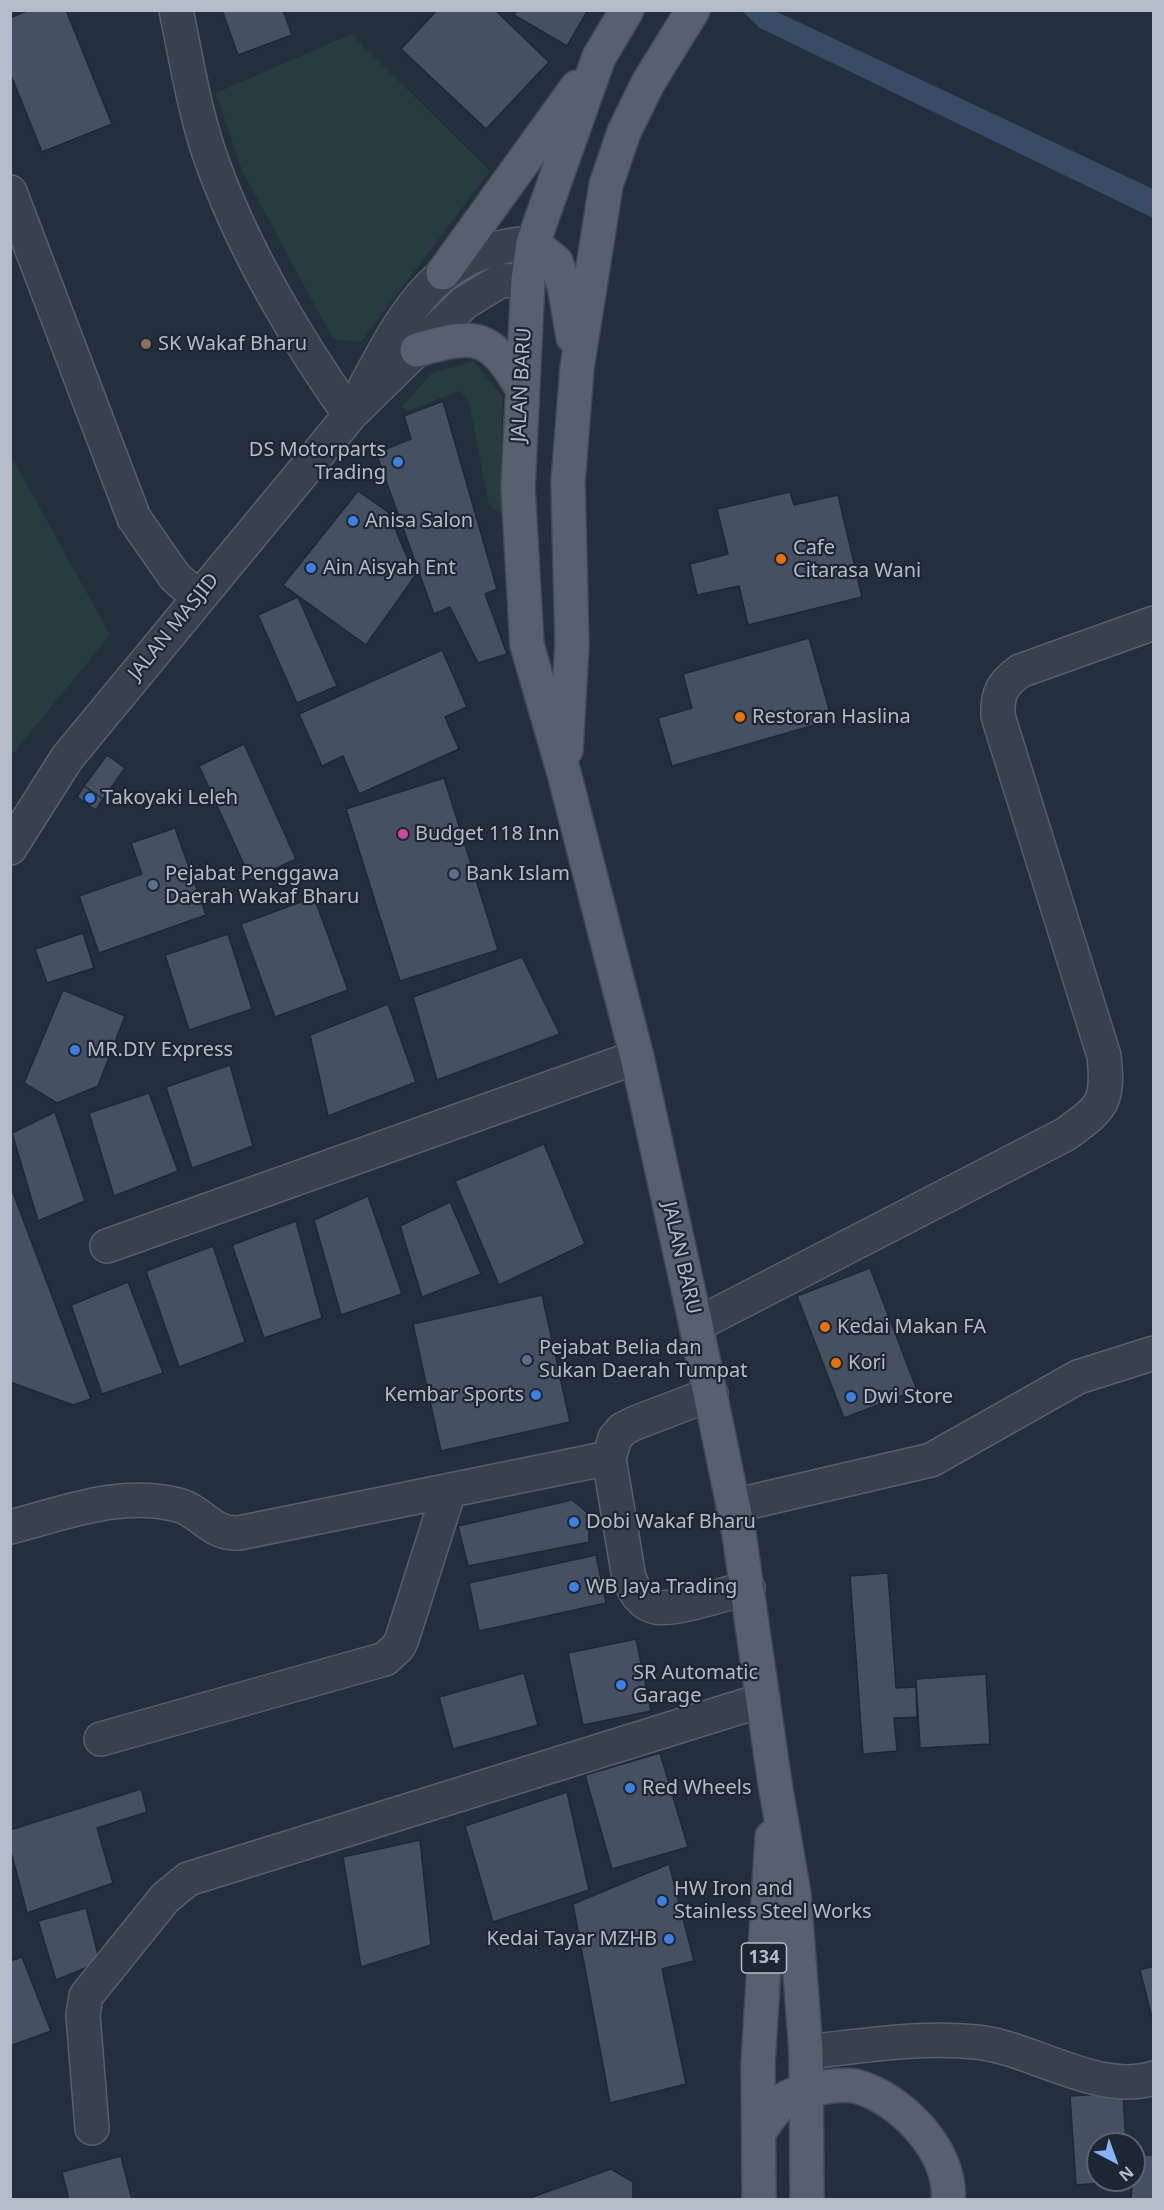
<!DOCTYPE html>
<html>
<head>
<meta charset="utf-8">
<style>
  body { margin:0 }
  #map { position:relative; width:1164px; height:2210px; overflow:hidden; background:#242f3e; font-family:"Noto Sans",sans-serif }
  canvas { display:block }
  .frame { position:absolute; inset:0; border:12px solid #b4bcc9; pointer-events:none }
  .north { position:absolute; left:1086px; top:2132px; width:60px; height:60px; box-sizing:border-box; background:#1d2633; border:2px solid #59626f; border-radius:50%; rotate:139deg; font-size:16px; font-weight:700; line-height:24px; text-align:center; color:#b4bcc9 }
  .north::after { content:''; display:block; margin:auto; width:21px; height:27px; background:#8ab4f8; clip-path:polygon(50% 0,100% 100%,50% 72%,0 100%) }
</style>
</head>
<body>
<div id="map">
<canvas width="1164" height="2210"></canvas>
<div class="frame"></div>
<div class="north">N</div>
</div>
<script>
const context = document.querySelector('canvas').getContext('2d');
context.lineJoin = 'round';
function fillPath(path, color) {
  context.fillStyle = color;
  context.fill(path, 'evenodd');
}
function trace(path, color, width, dash) {
  context.strokeStyle = color;
  context.lineWidth = width;
  context.lineCap = dash ? 'butt' : 'round';
  context.setLineDash(dash || []);
  context.stroke(path);
}
function label(font, color, halo, rows, align = 'center') {
  context.font = font + ' "Noto Sans",sans-serif';
  context.lineWidth = 4.5;
  context.setLineDash([]);
  context.textBaseline = 'middle';
  context.strokeStyle = halo;
  context.fillStyle = color;
  for (const [text, x, y, turn = 0] of rows) {
    context.save();
    context.translate(x, y);
    context.rotate((+turn || 0) * Math.PI / 180);
    context.textAlign = isNaN(turn) ? turn : align;
    if (halo) context.strokeText(text, 0, 0);
    context.fillText(text, 0, 0);
    context.restore();
  }
}
fillPath(new Path2D(`
  M351 34 490 171 361 342 333 339 242 170 216 93Z
  M473 361 502 396 503 515 489 505 469 402 459 391 407 411 402 407 431 374Z
  M14 461 110 635 11 756 10 463Z`), '#263c3f');
fillPath(new Path2D(`
  M742 11H775L1153 189V218L760 28Z`), '#394c67');
const building = new Path2D(`
  M29 10H66L112 124 42 152 10 73V18Z
  M222 10H283L292 35 238 55Z
  M437 10H495L549 62 486 129 401 49Z
  M517 10H588L567 46 514 15Z
  M443 401 497 589 485 594 507 654 478 663 450 607 434 614 376 453 411 439 404 416Z
  M358 491 388 512 415 576 366 645 283 585Z
  M790 492 794 505 838 495 862 597 748 625 739 586 697 595 690 564 728 554 717 509Z
  M298 597 337 686 297 703 258 615Z
  M809 638 832 720 672 766 658 718 692 708 683 674Z
  M442 650 467 707 445 717 459 749 359 794 343 756 322 766 299 714Z
  M244 744 296 859 251 880 199 766Z
  M107 755 125 768 103 799 84 786Z
  M444 778 498 950 400 981 346 809Z
  M84 786 103 799 96 810 77 797Z
  M175 828 206 915 99 953 79 896 142 874 131 843Z
  M314 897 348 990 275 1017 241 924Z
  M83 933 94 968 47 983 35 949Z
  M228 934 252 1009 189 1030 165 955Z
  M522 957 560 1034 437 1080 413 997Z
  M63 990 125 1016 98 1086 57 1103 24 1083Z
  M388 1004 416 1082 328 1116 310 1035Z
  M230 1065 253 1146 192 1168 166 1087Z
  M149 1093 178 1171 114 1196 89 1113Z
  M55 1112 85 1201 38 1221 12 1133Z
  M544 1144 585 1244 499 1285 455 1181Z
  M10 1185 91 1399 73 1405 10 1382Z
  M368 1196 402 1294 341 1315 314 1220Z
  M450 1202 481 1274 422 1297 400 1226Z
  M296 1221 322 1318 264 1338 232 1245Z
  M213 1246 245 1342 179 1367 146 1271Z
  M870 1268 917 1390 844 1418 797 1296Z
  M128 1282 163 1373 102 1394 71 1305Z
  M542 1295 570 1422 441 1451 413 1324Z
  M572 1500 589 1514V1542L468 1566 458 1526Z
  M596 1555 606 1603 479 1631 469 1583Z
  M888 1573 896 1688 916 1687 917 1717 894 1718 897 1751 863 1754 850 1576Z
  M636 1639 651 1711 583 1725 568 1653Z
  M524 1673 538 1725 453 1749 439 1697Z
  M986 1674 990 1744 920 1748 916 1679Z
  M660 1753 688 1847 612 1869 585 1775Z
  M141 1789 147 1812 97 1828 113 1883 27 1913 10 1848V1830Z
  M567 1792 589 1890 493 1922 465 1826Z
  M420 1840 431 1945 361 1967 343 1857Z
  M669 1864 694 1961 662 1969 686 2084 610 2103 573 1904Z
  M86 1908 100 1962 56 1980 38 1921Z
  M22 1957 51 2031 10 2046V1961Z
  M1154 1966V2026L1140 1970Z
  M1123 2093 1126 2144H1098V2180L1129 2181 1076 2185 1070 2096Z
  M1134 2155H1154V2200H1131Z
  M121 2156 132 2200H69L62 2172Z
  M611 2169 633 2182V2200H524Z`);
fillPath(building, '#455162');
trace(building, '#1f2835', 1.5);
const minor = new Path2D(`
  M176 10C187 62 195 117 214 167 245 252 298 342 350 415
  M10 192 134 518 175 577 198 597
  M365 387C406 310 438 248 533 243
  M10 848 67 758 350 415 464 303 500 281 528 280
  M107 1246 637 1057
  M696 1325 1066 1134C1103 1107 1109 1102 1104 1056L998 716C997 694 1002 684 1020 671L1154 623
  M711 1394 635 1423 623 1429 615 1438 609 1458 629 1578C634 1591 641 1604 656 1607 675 1611 727 1593 748 1588
  M733 1506 931 1460 1078 1377 1154 1353
  M10 1527C65 1513 121 1490 178 1505 202 1511 211 1535 239 1533L609 1458
  M101 1739 385 1659 398 1647 402 1639 449 1491
  M806 2052C863 2046 919 2036 976 2042 1031 2047 1098 2096 1154 2078
  M92 2128 83 2015 86 1996 165 1898 188 1879 763 1700`);
const major = new Path2D(`
  M627 10 599 57 533 243 528 280 518 488 527 645 564 773 637 1057 696 1325 739 1534 775 1784 794 1894 806 2052 807 2200
  M533 243 556 262 564 285 573 337
  M443 273 577 87
  M417 350C476 333 490 334 522 388
  M566 750 572 644 568 482 577 368 606 185 624 132 648 83 693 10
  M759 2132C767 2122 777 2104 788 2097 803 2090 839 2083 855 2086 900 2097 953 2152 948 2200
  M759 2200 758 2063 772 1837`);
trace(minor, '#565f6c', 36);
trace(major, '#414a57', 36);
trace(minor, '#38414e', 33);
trace(major, '#56606e', 33);
for (const [x, y, r, color] of [
  [146,344,6,"#8d6e63"],
  [398,462,6,"#3f7fe0"],
  [353,521,6,"#3f7fe0"],
  [781,559,6,"#e8710a"],
  [311,568,6,"#3f7fe0"],
  [740,717,6,"#e8710a"],
  [90,798,6,"#3f7fe0"],
  [403,834,6,"#d1479c"],
  [454,874,6,"#5c6f8a"],
  [153,885,6,"#5c6f8a"],
  [75,1050,6,"#3f7fe0"],
  [825,1327,6,"#e8710a"],
  [527,1360,6,"#5c6f8a"],
  [836,1363,6,"#e8710a"],
  [536,1395,6,"#3f7fe0"],
  [851,1397,6,"#3f7fe0"],
  [574,1522,6,"#3f7fe0"],
  [574,1587,6,"#3f7fe0"],
  [621,1685,6,"#3f7fe0"],
  [630,1788,6,"#3f7fe0"],
  [662,1901,6,"#3f7fe0"],
  [669,1939,6,"#3f7fe0"]
]) {
  const dot = new Path2D();
  dot.arc(x, y, r, 0, 2 * Math.PI);
  context.fillStyle = color;
  context.fill(dot);
  trace(dot, '#1d2633', 2);
}
for (const [x, y, w] of [
  [764,1958,45]
]) {
  const box = new Path2D();
  box.roundRect(x - w / 2, y - 15, w, 30, 4.5);
  context.fillStyle = '#1d2633';
  context.fill(box);
  trace(box, '#b4bcc9', 1.5);
}
label('bold 18px', '#b4bcc9', null, [
  ["134",764,1958]
]);
label('20px', '#b4bcc9', '#1d2633', [
  ["SK Wakaf Bharu",158,344],
  ["DS Motorparts",386,450,"right"],
  ["Trading",386,473,"right"],
  ["Anisa Salon",365,521],
  ["Cafe",793,548],
  ["Citarasa Wani",793,571],
  ["Ain Aisyah Ent",323,568],
  ["Restoran Haslina",752,717],
  ["Takoyaki Leleh",102,798],
  ["Budget 118 Inn",415,834],
  ["Pejabat Penggawa",165,874],
  ["Daerah Wakaf Bharu",165,897],
  ["Bank Islam",466,874],
  ["MR.DIY Express",87,1050],
  ["Kedai Makan FA",837,1327],
  ["Pejabat Belia dan",539,1348],
  ["Sukan Daerah Tumpat",539,1371],
  ["Kori",848,1363],
  ["Kembar Sports",524,1395,"right"],
  ["Dwi Store",863,1397],
  ["Dobi Wakaf Bharu",586,1522],
  ["WB Jaya Trading",586,1587],
  ["SR Automatic",633,1673],
  ["Garage",633,1696],
  ["Red Wheels",642,1788],
  ["HW Iron and",674,1889],
  ["Stainless Steel Works",674,1912],
  ["Kedai Tayar MZHB",657,1939,"right"]
], 'left');
label('20px', '#b4bcc9', '#1d2633', [
  ["JALAN BARU",522,385,-87],
  ["JALAN MASJID",174,627,-51],
  ["JALAN BARU",681,1258,77]
]);
</script>
</body>
</html>
